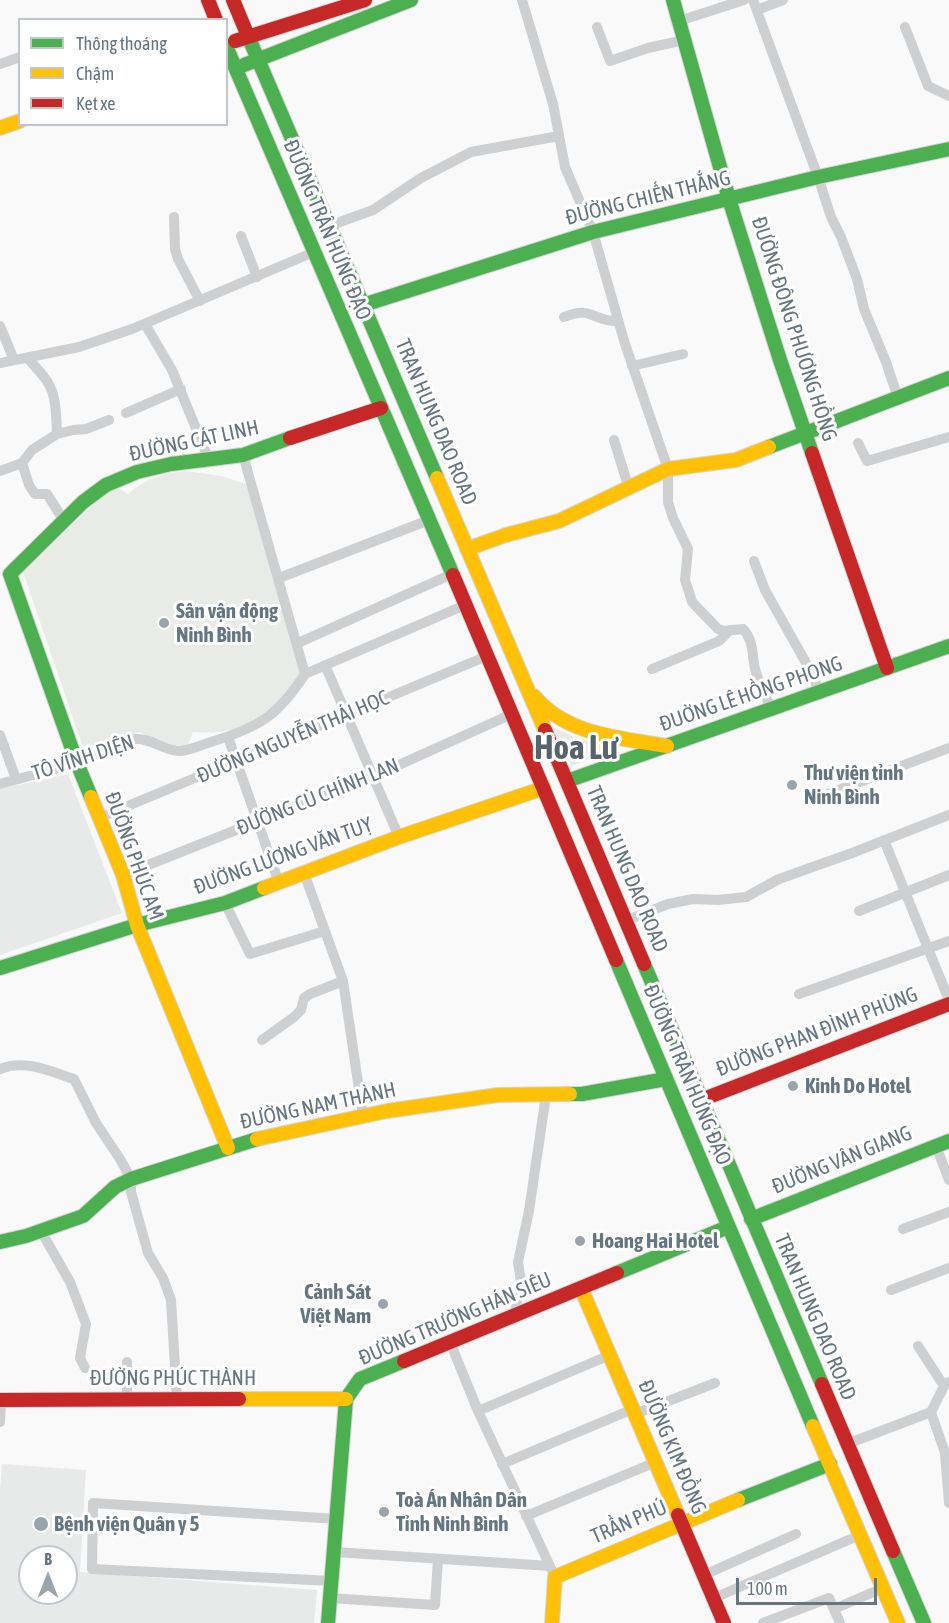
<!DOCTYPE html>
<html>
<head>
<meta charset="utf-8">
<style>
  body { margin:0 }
  #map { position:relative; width:949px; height:1623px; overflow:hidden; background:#f9f9f9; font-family:"Asap Condensed",sans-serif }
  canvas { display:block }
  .legend { position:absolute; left:18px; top:18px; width:210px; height:108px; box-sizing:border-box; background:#fff; border:2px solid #c1c8cd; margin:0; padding:8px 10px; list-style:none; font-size:18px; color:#657683 }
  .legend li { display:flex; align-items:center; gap:12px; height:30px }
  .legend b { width:30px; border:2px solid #c1c8cd }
  .north { position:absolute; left:18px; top:1545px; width:60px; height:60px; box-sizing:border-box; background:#fff; border:2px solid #c1c8cd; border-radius:50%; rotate:0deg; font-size:16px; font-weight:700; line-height:24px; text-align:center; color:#657683 }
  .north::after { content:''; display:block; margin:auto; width:21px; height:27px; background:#99a4ac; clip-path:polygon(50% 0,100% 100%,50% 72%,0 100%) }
  .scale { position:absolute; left:736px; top:1578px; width:141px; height:27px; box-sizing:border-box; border:3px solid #657683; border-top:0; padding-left:8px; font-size:18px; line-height:21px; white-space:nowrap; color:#657683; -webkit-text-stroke:4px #fff; paint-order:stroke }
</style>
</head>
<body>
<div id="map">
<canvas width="949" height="1623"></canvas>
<ul class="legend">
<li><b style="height:8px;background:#4caf50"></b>Thông thoáng</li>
<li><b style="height:8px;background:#ffc107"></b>Chậm</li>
<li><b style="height:8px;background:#c62828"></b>Kẹt xe</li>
</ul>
<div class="north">B</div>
<div class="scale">100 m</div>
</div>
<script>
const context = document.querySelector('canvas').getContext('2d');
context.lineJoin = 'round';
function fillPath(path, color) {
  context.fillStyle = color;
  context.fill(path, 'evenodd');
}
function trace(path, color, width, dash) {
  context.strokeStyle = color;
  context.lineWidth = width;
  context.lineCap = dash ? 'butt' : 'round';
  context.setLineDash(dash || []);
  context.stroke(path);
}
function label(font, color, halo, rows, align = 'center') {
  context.font = font + ' "Asap Condensed",sans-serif';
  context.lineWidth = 6;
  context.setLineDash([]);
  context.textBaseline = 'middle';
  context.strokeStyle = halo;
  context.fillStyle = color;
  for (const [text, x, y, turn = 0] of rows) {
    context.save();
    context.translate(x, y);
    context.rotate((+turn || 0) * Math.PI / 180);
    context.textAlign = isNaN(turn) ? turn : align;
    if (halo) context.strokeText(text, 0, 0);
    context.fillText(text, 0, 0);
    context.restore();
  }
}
fillPath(new Path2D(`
  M68 774 122 913 0 955V789Z
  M2 1464 86 1470 80 1572 317 1590 314 1623H0V1491ZM30 1557H66V1593H30Z`), '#e8e9e9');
fillPath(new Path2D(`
  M186 471 221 476 246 484 302 674C271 715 247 736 193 732L187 746 176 748 139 732 85 753 23 572 114 485 128 494C145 479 163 473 186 471Z
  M552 727 574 737 610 747 612 751 571 766Z`), '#e8ebe6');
const fast = new Path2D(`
  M673 0 729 199 780 360 812 453
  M248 36 437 478
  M226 46 453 575
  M244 65 411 0
  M363 305 593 232 818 177 949 149
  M769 447 949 378
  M567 781 949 646
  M91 797 77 763 10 574 83 502 106 485 137 472 171 464 243 455 290 438
  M616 960 813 1426
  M644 964 822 1384
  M0 968 137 925 225 903 264 888
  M570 1094H582L666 1079
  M751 1219 949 1141
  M0 1242 26 1236 83 1216 115 1187 131 1179 257 1139
  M617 1273 728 1227
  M738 1500 830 1464
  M893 1551 924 1623
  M328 1623 346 1399 360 1379 404 1361`);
const slow = new Path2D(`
  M0 128 20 121
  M437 478 545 730
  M467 549 506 535 559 521 668 469 736 460 769 447
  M534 696C566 735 620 738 667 746
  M91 797 123 875 137 925 228 1148
  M264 888 399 837 544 788
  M257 1139 387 1111 498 1095 570 1094
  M581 1288 678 1515
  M239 1399H346
  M813 1426 898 1623
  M552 1623 555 1577 738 1500`);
const jam = new Path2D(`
  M208 0 216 20
  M233 0 248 36
  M235 41 365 0
  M290 438 381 408
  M812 453 887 668
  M453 575 616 960
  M545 730 644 964
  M701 1100 949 1004
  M404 1361 617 1273
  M822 1384 893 1551
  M0 1400 239 1399
  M678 1515 724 1623`);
trace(fast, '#d5d6d7', 16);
trace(slow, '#d5d6d7', 16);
trace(jam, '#d5d6d7', 16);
trace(new Path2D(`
  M522 0 553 104 565 167 593 232 625 344 668 469V502L673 518 688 549 685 580 689 592 692 602 718 629 724 631 743 629C754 640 752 656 755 669 759 683 765 696 772 709
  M753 0 818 177 831 217 841 237 857 279 864 309 886 362 898 398
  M757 10 783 0
  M679 21 744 0
  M597 27 610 61 648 48 684 40
  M905 27 928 86 949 96
  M0 64 20 57
  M174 217 175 249 178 259 200 301
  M329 226 373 210 421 178 471 152 559 136
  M241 236 257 277
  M564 317C592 305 593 322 618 321
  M145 324 172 370 209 460
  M0 326 14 360
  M28 358C33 365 39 370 44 377 57 392 56 415 57 434
  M0 363 79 347 132 329 314 252
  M632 366 683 354
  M126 413 181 389
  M614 440 629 489
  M858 443 867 461 949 437
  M22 463 29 485 35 494H47L64 521
  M0 471 22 463 32 450 57 434 73 430 86 429 109 420
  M754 561 765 590 805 661 820 692
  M279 578 429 520
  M298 643 452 574
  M325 665 399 837
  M652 669 719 641 730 630
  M305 674 465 605
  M0 735 16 779
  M228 737 279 883
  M0 784 77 763 135 739C152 738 164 751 179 751 189 751 201 745 211 742 259 727 277 717 305 674L243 455
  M807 802 949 748
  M99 818 487 656
  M884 840 949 1000
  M304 873 343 981 363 1116
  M123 875 392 768 512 714
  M225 903 250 954 325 931
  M859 911 949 875
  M625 921 668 904 693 899 718 900 746 897 779 879 852 853 949 815
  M799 994 949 941
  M262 1040 294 1017 301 1010 304 998 310 994 343 981
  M0 1069C25 1059 50 1071 74 1079L96 1123 120 1159 131 1179V1192L148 1253 163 1278 171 1300 177 1399
  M936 1146 949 1180
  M903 1229 949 1212
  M41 1231 70 1282 86 1324 80 1358 85 1368
  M891 1290 949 1268
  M514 1316 521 1282 518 1262 529 1211 546 1095
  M450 1342 478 1411 555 1577
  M918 1346 944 1386
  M127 1362V1399
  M478 1411 610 1355
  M931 1412 945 1453 949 1503
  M635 1414 715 1383
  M0 1422 1 1400
  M847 1444 931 1412 944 1386 949 1382
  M502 1464 633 1409
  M526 1516 656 1462
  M335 1552 550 1566
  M704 1575 796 1534
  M332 1581 92 1569 93 1503 337 1519
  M330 1598 435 1605 438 1559
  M714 1598 860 1535
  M834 1609 883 1588
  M763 1623 829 1598 840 1623`), '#cecfd0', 10);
trace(fast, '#4caf50', 14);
trace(slow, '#ffc107', 14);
trace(jam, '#c62828', 14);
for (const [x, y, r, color] of [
  [164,623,6,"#99a4ac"],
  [792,785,6,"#99a4ac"],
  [793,1086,6,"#99a4ac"],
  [580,1241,6,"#99a4ac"],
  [383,1304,6,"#99a4ac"],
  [384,1512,6,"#99a4ac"],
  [41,1524,8,"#99a4ac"]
]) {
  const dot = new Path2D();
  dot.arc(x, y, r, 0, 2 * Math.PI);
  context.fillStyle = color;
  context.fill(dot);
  trace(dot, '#fff', 2);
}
label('21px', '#657683', '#fff', [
  ["ĐƯỜNG CHIẾN THẮNG",648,198,-14],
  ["ĐƯỜNG TRÂN HƯNG ĐẠO",327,230,67],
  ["ĐƯỜNG ĐÔNG PHƯƠNG HỒNG",794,329,72],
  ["TRAN HUNG DAO ROAD",436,422,67],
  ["ĐƯỜNG CÁT LINH",194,441,-12],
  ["ĐUỜNG LÊ HỒNG PHONG",751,694,-19],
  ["ĐƯỜNG NGUYỄN THÁI HỌC",293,737,-23],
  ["TÔ VĨNH DIỆN",83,758,-18],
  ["ĐƯỜNG CÙ CHÍNH LAN",318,797,-22],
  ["ĐƯỜNG PHÚC AM",134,856,70],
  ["ĐƯỜNG LƯƠNG VĂN TUỴ",283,856,-20],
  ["TRAN HUNG DAO ROAD",627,869,67],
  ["ĐƯỜNG PHAN ĐÌNH PHÙNG",817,1032,-21],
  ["ĐƯỜNG TRÂN HƯNG ĐẠO",687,1075,67],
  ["ĐƯỜNG NAM THÀNH",318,1106,-12],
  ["ĐƯỜNG VÂN GIANG",842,1160,-22],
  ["TRAN HUNG DAO ROAD",815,1317,67],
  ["ĐƯỜNG TRƯỜNG HÁN SIÊU",455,1319,-23],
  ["ĐƯỜNG PHÚC THÀNH",173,1378],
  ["ĐƯỜNG KIM ĐỒNG",672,1447,67],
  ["TRẦN PHÚ",629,1522,-23]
]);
label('bold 21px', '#657683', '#fff', [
  ["Sân vận động",176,611],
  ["Ninh Bình",176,635],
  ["Thư viện tỉnh",804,773],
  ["Ninh Bình",804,797],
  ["Kinh Do Hotel",805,1086],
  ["Hoang Hai Hotel",592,1241],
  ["Cảnh Sát",371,1292,"right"],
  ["Việt Nam",371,1316,"right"],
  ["Toà Án Nhân Dân",396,1500],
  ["Tỉnh Ninh Bình",396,1524],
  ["Bệnh viện Quân y 5",54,1524]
], 'left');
label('bold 33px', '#57646e', '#fff', [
  ["Hoa Lư",576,749]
]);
</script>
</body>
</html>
